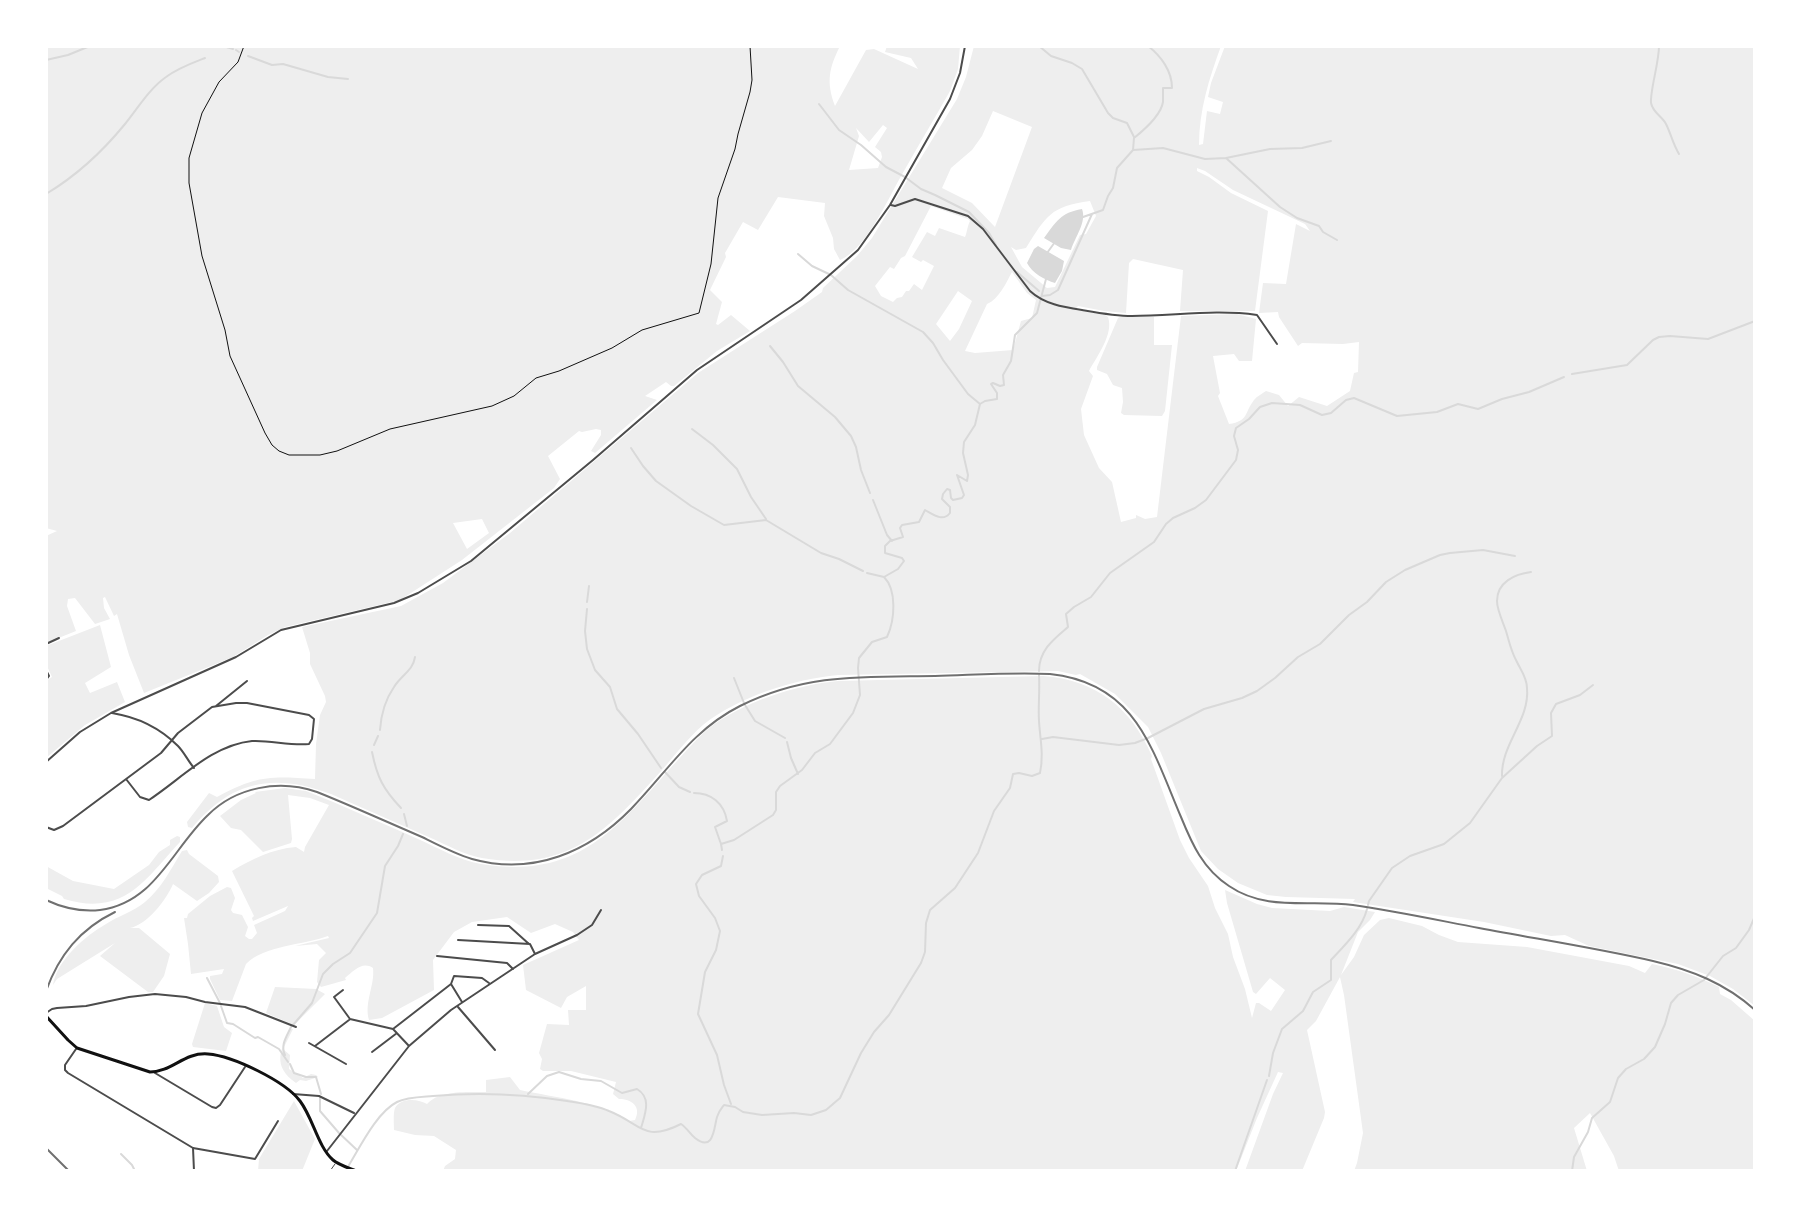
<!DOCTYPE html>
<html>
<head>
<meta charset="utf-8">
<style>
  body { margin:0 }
  #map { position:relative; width:1801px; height:1217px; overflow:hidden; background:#fff; font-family:Merriweather,serif }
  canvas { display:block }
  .frame { position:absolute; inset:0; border:48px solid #fff; pointer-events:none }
</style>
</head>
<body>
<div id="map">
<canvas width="1801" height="1217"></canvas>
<div class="frame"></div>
</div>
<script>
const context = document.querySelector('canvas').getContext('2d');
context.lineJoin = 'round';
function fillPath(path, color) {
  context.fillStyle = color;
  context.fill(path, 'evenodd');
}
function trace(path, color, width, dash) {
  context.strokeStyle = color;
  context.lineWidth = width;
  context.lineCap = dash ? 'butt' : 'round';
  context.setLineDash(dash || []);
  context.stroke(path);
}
fillPath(new Path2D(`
  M46 46H840C829 68 826 82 835 106L866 50 874 49 918 69 911 58 885 52 887 46H960L958 69 950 91C935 118 919 144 904 171 889 196 867 249 840 260L834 249 833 238 824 216 825 203 778 197 758 230 743 222 725 253 726 257 710 290 722 302 716 324 718 325 731 315 750 331 717 351 674 386H671L666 382 645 396 657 400 595 453 591 451 601 435V430L596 429 582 432 579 431 548 456 560 479 554 488 462 560 400 600 285 627 268 635 233 657 144 693 129 655 117 614 114 616 105 597 103 598 104 608 110 619 95 624 75 598 68 599 67 606 76 631 46 643V536L57 531 46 528ZM883 125 887 128 875 147 881 152 882 157 878 168 849 170 859 136 856 128 869 142ZM482 519 489 533 467 549 453 523Z
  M974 46H1221C1209 79 1199 110 1199 145L1203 144 1207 111 1220 114 1223 102 1208 97 1211 83 1225 46H1755V1006L1733 989 1710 976 1678 964 1589 946 1565 935 1551 936 1484 922 1353 902 1355 899 1286 897 1267 895 1238 883 1218 869 1201 851 1161 753 1148 727 1115 694 1080 674 1076 675 1058 671 838 675C794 679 738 697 703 725 688 738 675 755 662 770 609 829 569 873 482 858 464 855 447 845 431 838 398 823 364 809 331 794 274 773 232 780 192 828L188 827 187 822 209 793 217 797C257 775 271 776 315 779L316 744 320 715 326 702 325 696 310 664V653L302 627 401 606 443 583 510 533 698 373 795 311 822 292 823 288 857 256 872 238 957 99 966 77ZM993 111 1032 127 995 227 972 203 942 188 951 168 972 150 982 136ZM1197 168 1205 171 1233 190 1305 224 1310 231 1296 224 1286 284 1263 283 1259 313 1278 312 1279 317 1298 346 1302 343 1343 344 1359 342 1358 372 1354 373 1350 391 1327 406 1299 397 1288 406 1279 395 1266 391C1262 394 1257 396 1254 400 1244 413 1249 421 1229 424L1218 396 1220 393 1213 356 1234 354 1239 361H1252L1256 319 1237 314 1181 316 1157 517 1145 519 1136 515V518L1121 522 1112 482 1099 468 1084 435 1081 409 1093 376 1089 371C1097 356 1114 334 1108 317L1105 315 1075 310 1078 306 1104 311 1126 313 1129 263 1133 259 1183 270 1180 311H1255L1268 211 1231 193 1209 177 1197 171ZM1090 201 1096 216 1086 234 1080 235 1055 287 1047 288 1022 267 1011 247 1016 250 1026 248C1046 216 1051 206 1090 201ZM931 206 968 219 970 221C967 227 967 233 965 237L939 228 935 236 927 232 912 257 921 262 923 260 934 266 922 290 914 284 909 291H906L902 297 897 298 893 302 881 296 875 286 890 267 894 269 901 258 905 256ZM1012 272 1027 293 1036 300 1032 318 1021 321 1013 350 975 353 965 351 987 304C999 299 1006 283 1012 272ZM958 291 972 301 959 329 950 341 936 324Z
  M1120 317H1154V345H1172L1165 411 1162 416 1124 415 1121 413 1123 402 1122 388 1113 385 1107 374 1097 370V367L1118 318Z
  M100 625 111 667 85 683 90 693 117 682 125 702 85 725 46 758V681L52 677 46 664V646Z
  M1043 676C1097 680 1131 708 1152 756L1151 759 1180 840 1189 858 1208 886 1215 908 1228 934 1233 957 1245 989 1252 1018 1256 1003H1259L1271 1011 1285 990 1270 978 1256 994 1253 992 1227 903 1225 890 1257 904 1272 908 1330 911 1344 907 1375 912 1370 920 1358 932 1341 975 1354 957 1364 935 1380 920 1389 918 1422 926 1439 935 1458 942 1527 947 1629 966 1645 973 1652 964C1676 969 1697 976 1719 987L1720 994 1731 1000 1755 1021V1171H1619L1614 1156 1590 1113 1574 1128 1587 1171H1354L1357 1163 1363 1133 1344 995 1340 977 1316 1021 1307 1030 1325 1112 1324 1118 1302 1171H1245L1273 1094 1283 1073 1278 1072 1257 1118 1236 1171H443L445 1166 455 1159 456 1150 434 1136 415 1135 394 1130C394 1124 393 1113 395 1108 401 1097 419 1099 427 1104 439 1090 468 1092 486 1092V1080L510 1077 520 1090C557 1098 597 1101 629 1121L635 1120C642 1106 631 1099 619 1099L613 1094 616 1082 571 1071H543L540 1069 542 1059 539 1053 547 1024 569 1025 568 1010H586V986L567 997 561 1008 526 990 523 965 579 940 573 932 555 924 531 933 507 917 472 922 454 932 433 960 434 990 382 1018 369 1020C364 1002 375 986 373 968 362 961 354 971 345 978L346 980 321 987 317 982 319 960 326 953 317 944 295 946 329 938 328 936C305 945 264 945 246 964L232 1001 220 1000 210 979V976L222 974 224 969 191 974 188 944 184 918H187L188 914 210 896 227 887 231 888 235 898 231 910 233 913 242 915 248 927 245 936 249 939H252L257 933 254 925 285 911 288 906 253 921 252 918 254 916 232 871C252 859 272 849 296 847L304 852 305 847 329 805 310 798 288 795 292 839 291 843 263 852 241 830 231 828 220 816 241 800 256 793 255 792 285 788 306 791C344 806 381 823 418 839 438 848 459 860 481 864 571 879 612 835 666 773 680 758 693 742 708 729 742 702 796 685 838 681Z
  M177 836 180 837V842C145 880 124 917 64 899L62 896 46 888V866L73 881 114 889 149 865 159 852 170 845V840Z
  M187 850 189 854 218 876 219 882 209 893 197 901 173 884C167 899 147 925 130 928H139L170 954 164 976 153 992H148L100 956 115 943 57 979 53 985C57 960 85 936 106 924 118 916 133 912 145 902 161 889 171 869 182 851Z
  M275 987 316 989 325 994 294 1025 266 1013Z
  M205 1003 217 1006 224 1027 232 1033 226 1051 193 1047 192 1044Z
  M291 1029H293L283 1049 290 1055 289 1069 303 1078 311 1074 316 1075 318 1077 306 1081 300 1080 296 1083C272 1066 280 1050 291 1029Z
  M294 1101 315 1139 302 1171H258L259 1159Z`), '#eee');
fillPath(new Path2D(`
  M1082 209C1087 222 1075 237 1071 250L1061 248 1044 238C1057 221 1060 213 1082 209Z
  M1038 246 1064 261 1062 271 1055 283C1045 280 1032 273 1027 263L1034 249Z`), '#d9d9d9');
trace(new Path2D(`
  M223 46 233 49
  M1039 46 1051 56 1072 63 1082 69 1108 113 1113 118 1127 123 1134 137
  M1659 46C1659 63 1650 90 1651 103 1653 113 1662 116 1666 124 1671 134 1673 144 1679 154
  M236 50 239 52
  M248 56 272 65 283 64 328 77 348 79
  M46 60 68 55 90 46
  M819 104 839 130 861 145 886 167 905 177 921 189 935 195 969 212 989 233 996 245
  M1133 150 1163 148 1205 159 1226 158 1280 207 1297 218 1319 226 1323 232 1337 240
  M1226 158 1270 149 1302 148 1331 141
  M46 194C76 176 103 151 125 124 138 108 149 89 166 77 178 68 192 63 205 58
  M1083 217 1103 210 1108 196 1113 188 1117 168 1133 150 1134 138C1144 130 1161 115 1163 102 1163 97 1163 93 1163 88H1172C1172 71 1161 56 1148 46
  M1047 253 1055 242
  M798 254 812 266 831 275 848 290 923 332 933 343 943 360 968 394 980 404
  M1017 272 1039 291
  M1042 296 1050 295 1058 290 1092 214
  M770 346 783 362 798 386 835 417 851 436 856 447 861 470 870 493
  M1572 374 1627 365 1653 340 1659 337 1670 336 1708 339 1755 321
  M692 429 713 445 737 469 751 497 766 519
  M631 448 643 466 656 481 691 506 724 525 766 520 821 553 839 559 863 571
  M873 500 887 535 892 541
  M867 573 884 577
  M587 602 589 586
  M587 609 585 631 587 649 595 670 610 687 617 709 638 734 661 768
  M1039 671C1039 650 1054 639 1068 627L1066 614 1074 607 1091 597 1110 573 1154 542 1166 524 1173 518 1195 508 1206 500 1236 460 1238 450 1234 436 1236 428 1249 419 1260 407 1272 403 1300 405 1322 415 1331 413 1346 400 1354 398 1397 416 1437 412 1458 404 1478 409 1502 399 1529 392 1564 377
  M734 678 744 703
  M745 705 755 721 785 738
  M380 730C381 715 385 700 394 687 401 675 413 671 415 657
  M1042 739 1053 737 1119 745 1135 743 1148 738 1204 709 1242 698 1257 691 1275 678 1298 657 1320 644 1349 615 1367 602 1386 582 1405 570 1440 555 1450 553 1483 550 1515 556
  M787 742 791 758 798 774
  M374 745 378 736
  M372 752C377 777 383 789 401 808
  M665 772 679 787 690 792
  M1502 776C1501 744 1530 720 1527 688 1527 677 1520 669 1516 660 1511 651 1509 641 1506 631 1503 622 1497 610 1497 601 1497 582 1515 574 1531 572
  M694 793C711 793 724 803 727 821L715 827 721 844
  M404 814 407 826
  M722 850 721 844 734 840 773 815 776 810V792L780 786 802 770 815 753 830 744 853 713 860 695 858 668 859 658 872 642 887 637C895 620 897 590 884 577L898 569 904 561 902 558 885 553V546L890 541 903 537 900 528 902 525 919 522 925 510C934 515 943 522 950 513V507L942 499 943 494 947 489 950 490 951 498 953 500 962 498 964 495 957 475 967 481 968 475 963 453 964 442 975 425 980 404 985 401 997 399V393L991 384 993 383 1000 386 1004 385 1003 375 1011 361 1015 335 1037 313 1046 279
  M723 856 721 866 702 875 696 884 699 896 715 918 720 931 716 950 705 972 698 1014 717 1055 724 1085 731 1104
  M1368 905 1369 901 1392 868 1410 856 1444 844 1470 823 1502 778 1537 746 1552 736 1551 713 1556 704 1580 695 1593 685
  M207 978 220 1003
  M221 1006 227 1023 233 1024 255 1038 258 1037 279 1049 288 1062
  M293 1025 312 1003 323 974 333 964 350 953 377 913 385 866 398 846 403 834
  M285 1055C280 1045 287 1036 291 1027
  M290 1064 294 1073 306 1077H316L321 1094
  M1269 1076 1273 1053 1282 1029 1303 1011 1313 992 1331 980V960C1345 945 1362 929 1367 909
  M528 1094 547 1076 559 1072 581 1079 601 1081 622 1093 637 1089C652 1098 645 1114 641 1128
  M320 1098V1111L339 1133 357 1150
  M121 1154 132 1165 135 1171
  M347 1171 349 1165C360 1147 377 1112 397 1102 407 1097 421 1097 433 1096 478 1092 523 1094 567 1101 581 1103 596 1105 609 1111 642 1124 643 1143 681 1124 687 1128 690 1134 695 1138 714 1153 714 1127 717 1117 719 1111 720 1110 724 1105L735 1107 743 1112 762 1115 794 1113 811 1115 826 1110 840 1098 861 1053 874 1032 889 1015 921 963 925 952 926 923 930 910 955 888 978 853 994 811 1010 788 1013 774 1019 773 1032 776 1040 773C1044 754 1040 739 1039 721 1038 706 1040 690 1039 675
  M1235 1171 1267 1080
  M1572 1171 1574 1157 1588 1132 1592 1118 1610 1102 1618 1078 1626 1069 1644 1059 1655 1047 1665 1024 1671 1003 1678 995 1704 980 1723 956 1736 948 1749 930 1755 916`), '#d9d9d9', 2);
trace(new Path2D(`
  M244 46 238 62 219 82 202 113 189 158V183L202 256 225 330 230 356 265 433 272 445 279 451 289 455H320L337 451 390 429 492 406 514 396 536 378 559 371 612 348 642 330 699 313 711 264 718 198 735 149 738 134 750 92 752 80 750 46`), '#111', 1);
trace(new Path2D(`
  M330 1171 335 1164`), '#4c4c4c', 1);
trace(new Path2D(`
  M891 205 895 206 915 199 968 216 983 229 1030 291C1044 304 1063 307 1082 310 1099 313 1115 316 1132 316 1174 316 1215 309 1257 315L1277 344
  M46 644 59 638
  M46 670 49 676 46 680
  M216 706 247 681
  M112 713C137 717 160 728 178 746 184 752 188 761 194 768
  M46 762 80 732 111 713 236 657 281 630 394 603 418 593 471 561 593 460 697 370 801 300 858 250 890 205 950 99 960 73 965 46
  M46 827 54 830 63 826 161 753 178 733 212 707 236 703H247L309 715 314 719 312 739 309 744C290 746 271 740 252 741 212 745 181 779 149 800L140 797 126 779
  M478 925 509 926 529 944
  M458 940 530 944 535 954
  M437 956 507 963 513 969
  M451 984 462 1002
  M343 990 334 997 350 1019 393 1029 409 1046
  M458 1007 495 1050
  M46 1013 52 1009 57 1008 86 1006 129 997 155 994 186 997 205 1002 245 1007 296 1027
  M393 1029 451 984 454 976 482 978 489 983
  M309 1043 346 1064
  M315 1046 349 1020
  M76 1049 65 1065V1070L68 1073 193 1148 255 1159 278 1121
  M372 1052 397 1033
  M155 1073 212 1107 216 1108 220 1105 245 1067
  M293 1094 319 1096 354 1113
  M193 1148 194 1171
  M327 1151 409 1046 451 1010 535 954 577 935 592 925 601 910`), '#4c4c4c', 2);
trace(new Path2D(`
  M46 1016 68 1040 77 1048 150 1072C172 1072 184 1052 208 1054 233 1056 285 1081 300 1101 313 1118 318 1147 333 1160 339 1165 349 1168 356 1171`), '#111', 3);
trace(new Path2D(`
  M46 900C63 908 81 912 100 910 155 903 172 849 208 815 236 787 279 779 317 792 352 806 387 822 422 837 438 845 455 854 472 859 533 876 589 852 631 809 667 772 692 730 740 706 807 673 863 677 935 676 973 675 1012 672 1050 674 1136 683 1152 749 1181 817 1192 844 1203 869 1229 886 1267 912 1310 899 1353 905 1395 911 1437 920 1479 928 1537 939 1596 948 1653 961 1691 970 1725 983 1755 1010
  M46 949 47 981
  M46 991C59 955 80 929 115 912
  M46 1148 69 1171`), '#707070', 2);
</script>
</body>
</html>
